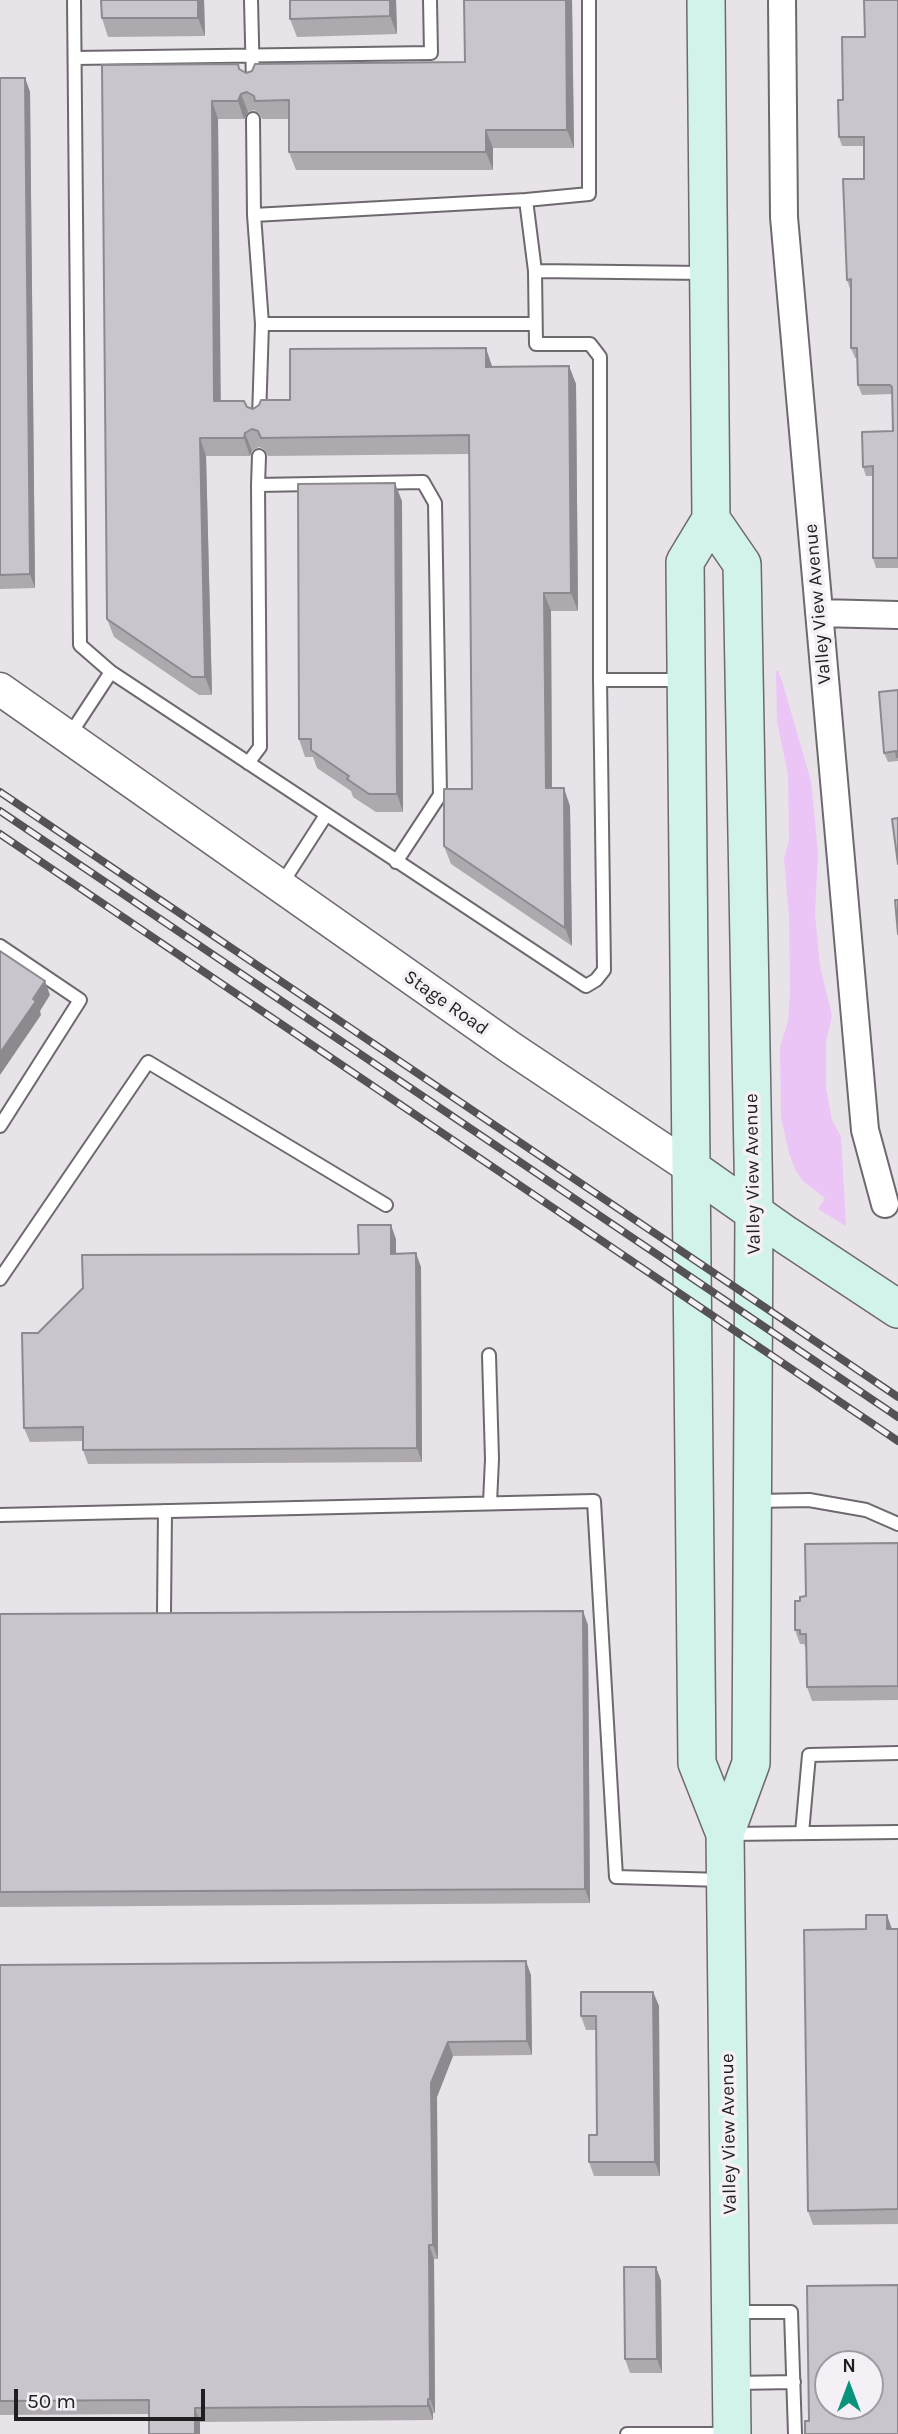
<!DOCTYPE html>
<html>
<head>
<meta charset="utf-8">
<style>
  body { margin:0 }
  #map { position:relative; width:898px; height:2434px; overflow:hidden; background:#e8e2e9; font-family:Karla,sans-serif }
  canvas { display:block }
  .north { position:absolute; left:814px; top:2350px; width:70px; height:70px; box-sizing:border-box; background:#f5eff6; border:2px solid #9f9ba0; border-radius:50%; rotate:0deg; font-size:19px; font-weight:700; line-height:28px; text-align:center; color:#1f1e20 }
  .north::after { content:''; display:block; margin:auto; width:24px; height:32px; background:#09927c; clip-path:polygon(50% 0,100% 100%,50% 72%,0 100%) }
  .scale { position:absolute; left:14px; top:2389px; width:191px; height:32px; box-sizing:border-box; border:4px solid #1f1e20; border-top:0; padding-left:9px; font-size:21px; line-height:24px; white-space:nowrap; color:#1f1e20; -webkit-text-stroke:5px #f5eff6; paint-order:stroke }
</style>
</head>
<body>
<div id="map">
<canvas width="898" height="2434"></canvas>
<div class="north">N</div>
<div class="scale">50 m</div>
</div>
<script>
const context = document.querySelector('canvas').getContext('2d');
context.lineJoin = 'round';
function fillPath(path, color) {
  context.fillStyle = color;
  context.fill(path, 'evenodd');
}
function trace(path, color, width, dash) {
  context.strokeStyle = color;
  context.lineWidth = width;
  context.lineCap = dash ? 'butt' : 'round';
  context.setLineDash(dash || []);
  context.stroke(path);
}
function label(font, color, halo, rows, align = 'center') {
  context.font = font + ' Karla,sans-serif';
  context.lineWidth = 7;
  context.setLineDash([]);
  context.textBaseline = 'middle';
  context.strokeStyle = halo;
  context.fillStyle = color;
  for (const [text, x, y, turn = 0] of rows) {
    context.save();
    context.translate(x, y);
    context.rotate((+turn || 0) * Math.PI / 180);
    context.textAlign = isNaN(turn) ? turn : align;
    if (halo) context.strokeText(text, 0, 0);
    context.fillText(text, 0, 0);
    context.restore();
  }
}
fillPath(new Path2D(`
  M776 671H778L782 681 811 781 818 853 815 914 820 966 832 1016 826 1041V1088L832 1120 841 1137 846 1226 818 1209 825 1198 803 1181 796 1171 789 1153 781 1117 780 1047 788 1021 790 991 789 916 784 858 789 840 788 775 777 721Z`), '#ecc5f7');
const service = new Path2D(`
  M74 0 80 645 111 672 586 986 596 980 604 970 600 680V357L590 344H536L535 271
  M251 0 253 82
  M589 0V194L526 200 535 271 704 273
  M75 58 431 53 430 0
  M253 119 254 215
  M526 200 254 215 262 324H534
  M259 418 262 324
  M258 485 259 456
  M600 680H683
  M69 736 111 672
  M248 763 260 747 258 485 423 482 435 503 440 795 396 862
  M281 885 326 815
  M0 946 80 1000 0 1126
  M0 1279 148 1062 386 1205
  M489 1355 492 1459 490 1503
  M756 1501 809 1500 866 1510 898 1524
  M0 1515 594 1501 616 1877 723 1880
  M164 1613 165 1511
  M802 1833 809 1755 898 1753
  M729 1834 898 1832
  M735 2312H791L795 2434
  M735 2383 794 2382
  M627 2434H728`);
const minor = new Path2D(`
  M782 0 784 217 865 1130 885 1204
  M819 613 898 615`);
const tertiary = new Path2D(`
  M0 689 511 1048 691 1168`);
const secondary = new Path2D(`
  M706 0 711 519 685 562 697 1763 725 1834 732 2434
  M711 519 742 564 754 1212 751 1763 725 1834
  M691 1168 786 1235 898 1309`);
trace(service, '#6e696f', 16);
trace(minor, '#6e696f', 30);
trace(tertiary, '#6e696f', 35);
trace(secondary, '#6e696f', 40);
trace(service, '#fff', 12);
trace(minor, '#fff', 26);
trace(tertiary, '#fff', 32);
trace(secondary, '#d2f3eb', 37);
const rail = new Path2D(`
  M0 792 898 1397
  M0 811 898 1417
  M0 834 898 1441`);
trace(rail, '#555256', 8);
trace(rail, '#f5eff6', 5, [16]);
fillPath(new Path2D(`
  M101 0H204L205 36 108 37 102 18Z
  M290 0H396L397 34 297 37 290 19Z
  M572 0 574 148H493V170H296L289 152V119H262L260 114 254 110 248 112 244 119H218L220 401 253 409 290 400 492 367 569 366 576 384 578 611H551L552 788 570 806 572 946 451 864 444 846 472 789 469 454 268 456 264 449 259 447 252 451 250 456H206L212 695H199L114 637 107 619 102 65 239 69 246 73 465 62Z
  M898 0V568H876L873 558V476H866L863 467 893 431 892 394 862 395 858 385V358H855L851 348 850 289 847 280 864 179V146H842L839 137 843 100 865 37Z
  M0 78H25L30 92 35 588 0 589Z
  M402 501 403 812H376L353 797 351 791 317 768 313 757H305L299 739Z
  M898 690V761L888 762 884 753Z
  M396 1239V1254L421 1267 422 1462 88 1464 83 1450V1441L30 1442 24 1428 38 1333 359 1254Z
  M898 1543V1700L812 1701 807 1687 806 1648 804 1644H800L795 1630 800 1601 806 1596Z
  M0 1614 588 1625 590 1903 0 1907Z
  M898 1929V2224L813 2225 808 2211Z
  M0 1965 531 1975 532 2055 453 2056 437 2097 438 2259H434L435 2413H433V2420L200 2422V2434H149V2414L0 2415Z
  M653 1992 659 2006 660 2176H594L589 2162 597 2135 596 2030H586L581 2016Z
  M656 2267 661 2281 662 2373H630L625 2359Z`), '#aea9af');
fillPath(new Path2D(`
  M198 0H204L205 36 198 18Z
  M390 0H396L397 34 390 16Z
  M566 0H572L574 148 567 130Z
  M25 78 30 92 35 588 30 574Z
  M241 94 248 112 244 119 238 101Z
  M212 101 218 119 221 419 214 401Z
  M486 130 493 148V170L486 152Z
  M486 348 492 366 493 385 486 367Z
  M569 366 576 384 578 611 571 593Z
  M245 433 252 451 250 456 244 438Z
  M200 438 206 456 212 695 205 677Z
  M395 483 402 501 403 812 397 794Z
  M544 593 551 611 552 806 546 788Z
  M564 788 570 806 572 946 565 928Z
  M45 981 50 995 40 1011 41 1015 0 1075V1053Z
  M391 1225 396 1239V1268L391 1254Z
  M416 1253 421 1267 422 1462 417 1448Z
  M583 1611 588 1625 590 1903 585 1889Z
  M887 1915 892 1929H887Z
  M526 1961 531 1975 532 2055 527 2041Z
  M653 1992 659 2006 660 2176 655 2162Z
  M448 2042 453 2056 437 2097 438 2259 433 2245 431 2083Z
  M429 2245 434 2259 435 2413 430 2399Z
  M656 2267 661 2281 662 2373 657 2359Z
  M428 2399 433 2413V2420L428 2406Z
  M195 2408 200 2422V2434H195Z`), '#8d8a8f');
const building = new Path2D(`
  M101 0H198V18H102Z
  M290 0H390V16L290 19Z
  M464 0H566L567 130H486V152H289V100L255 101 254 96 247 92 241 94 238 101H212L214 401H244L247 407 253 409 259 405 261 400H290V349L486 348V367L569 366 571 593H544L546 788H564L565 928 444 846V789H472L469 435 261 438 258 431 252 429 245 433 244 438H200L205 677H192L107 619 102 65 238 64 239 69 246 73 252 71 255 64 465 62Z
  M864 0H898V558H873V466L863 467 862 432 893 431 892 387 890 385H858L857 348H851V279L847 280 843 179H864V137H839L838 100H843L842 37H865Z
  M0 78H25L30 574 0 575Z
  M395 483 397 794H369L347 779 349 776 311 750V739H299L298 484Z
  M898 690V757H897L896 751 884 753 879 692Z
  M898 818V864L892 819Z
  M895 900H898V934Z
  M0 951 45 981 33 999 36 1001 0 1053Z
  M358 1225H391V1254L416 1253 417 1448 83 1450V1427L24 1428 22 1333H38L83 1288 82 1255 359 1254Z
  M898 1543V1686L807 1687 806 1634H800V1630H795V1601H800V1597L806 1596 805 1544Z
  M583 1611 585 1889 0 1892V1614Z
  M866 1915H887V1929H898V2209L808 2211 804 1930 866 1929Z
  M526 1961 527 2041 448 2042 431 2083 433 2245H429L430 2399H428V2406L195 2408V2434H149V2400L0 2401V1965Z
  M581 1992H653L655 2162H589V2135H597L596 2016H581Z
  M624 2267H656L657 2359H625Z
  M898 2285V2434H805V2421H809L807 2286ZM828 2364H870V2406H828Z`);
fillPath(building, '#cac5cc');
trace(building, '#8d8a8f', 2);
label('19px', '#1f1e20', '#f5eff6', [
  ["Valley View Avenue",818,604,-95],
  ["Stage Road",446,1003,35],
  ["Valley View Avenue",753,1174,-91],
  ["Valley View Avenue",729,2134,-91]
]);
</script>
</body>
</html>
